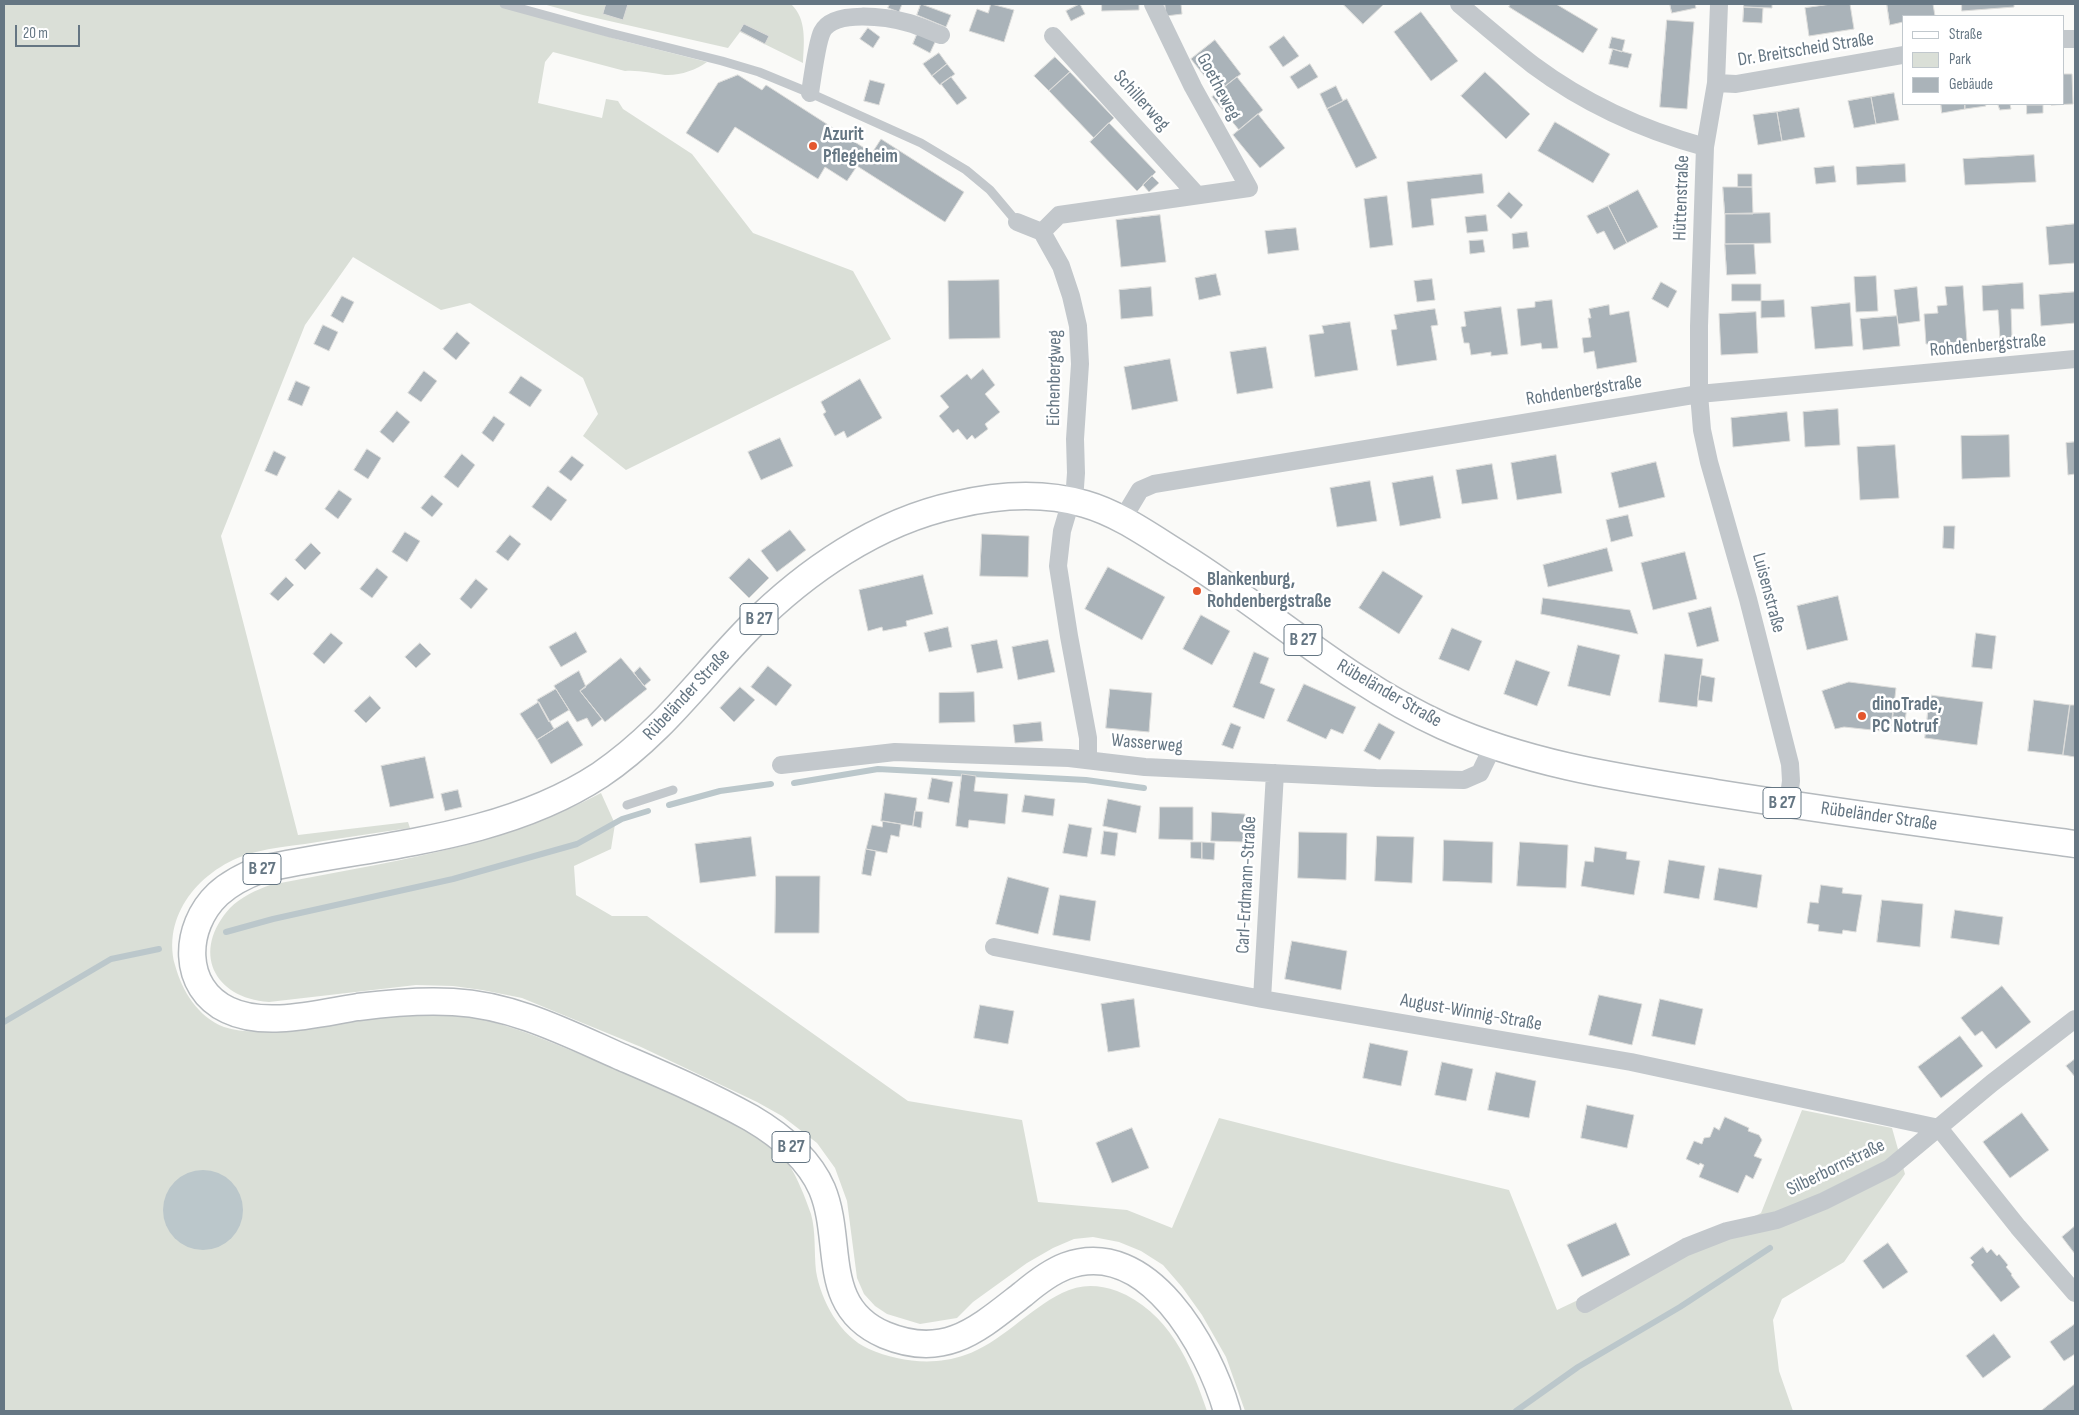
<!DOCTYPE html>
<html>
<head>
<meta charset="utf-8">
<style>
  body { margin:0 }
  #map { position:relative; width:2079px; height:1415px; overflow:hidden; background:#fafaf8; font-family:"Sofia Sans Condensed",sans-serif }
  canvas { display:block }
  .frame { position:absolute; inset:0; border:5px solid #657683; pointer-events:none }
  .legend { position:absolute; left:1902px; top:15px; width:162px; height:90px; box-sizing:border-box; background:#fff; border:1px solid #c1c8cd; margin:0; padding:6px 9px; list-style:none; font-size:15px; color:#657683 }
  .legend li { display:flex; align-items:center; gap:10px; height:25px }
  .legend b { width:25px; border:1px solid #c1c8cd }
  .scale { position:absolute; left:15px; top:25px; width:65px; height:22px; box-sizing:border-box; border:2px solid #657683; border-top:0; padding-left:6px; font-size:15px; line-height:18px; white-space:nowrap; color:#657683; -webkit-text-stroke:4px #fff; paint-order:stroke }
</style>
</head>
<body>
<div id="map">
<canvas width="2079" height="1415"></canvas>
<div class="frame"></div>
<ul class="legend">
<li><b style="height:6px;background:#fff"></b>Straße</li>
<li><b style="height:14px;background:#dadfd7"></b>Park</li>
<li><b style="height:14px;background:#aab3b9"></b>Gebäude</li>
</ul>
<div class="scale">20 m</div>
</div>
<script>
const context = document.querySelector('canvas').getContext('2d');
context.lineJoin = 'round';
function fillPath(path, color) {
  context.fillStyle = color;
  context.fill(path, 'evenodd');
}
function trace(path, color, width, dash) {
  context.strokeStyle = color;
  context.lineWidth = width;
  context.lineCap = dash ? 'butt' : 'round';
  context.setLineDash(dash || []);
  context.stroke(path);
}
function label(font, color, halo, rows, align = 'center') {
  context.font = font + ' "Sofia Sans Condensed",sans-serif';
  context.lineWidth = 5;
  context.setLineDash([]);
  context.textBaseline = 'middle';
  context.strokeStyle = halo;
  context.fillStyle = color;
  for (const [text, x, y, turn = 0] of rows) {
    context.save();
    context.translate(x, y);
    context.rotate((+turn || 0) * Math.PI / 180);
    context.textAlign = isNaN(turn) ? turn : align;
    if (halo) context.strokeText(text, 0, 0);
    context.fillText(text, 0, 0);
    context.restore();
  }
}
fillPath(new Path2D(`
  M4 4H496L620 40 707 62C696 70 679 76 665 75 651 73 639 70 625 71L553 52 545 62 538 103 602 118 606 99 618 101 623 109 692 154 753 233 853 271 891 339 626 470 583 436 598 414 583 378 470 303 441 310 353 257 305 325 221 536 298 835 408 822 410 828C375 833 340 838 305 844 289 846 272 848 256 852 206 864 161 911 175 965 182 991 198 1017 224 1027 256 1038 305 1026 338 1021 367 1017 398 1013 428 1013 487 1014 531 1034 585 1056 638 1077 691 1100 741 1128 757 1137 776 1147 787 1162 796 1174 806 1199 811 1214 816 1232 814 1252 816 1271 821 1301 840 1336 869 1349 898 1362 935 1366 965 1355 999 1344 1029 1309 1062 1293 1080 1284 1097 1284 1117 1291 1168 1311 1191 1363 1207 1411H4Z
  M543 4H791C807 19 804 42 803 63L740 32 728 48 583 15Z
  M601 793 615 824 611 849 574 866 576 895 612 916H647L908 1101 1022 1120 1038 1202 1127 1210 1172 1228 1219 1118 1396 1163 1509 1190 1557 1310 1761 1213 1802 1110 1892 1128 1905 1174 1844 1262 1782 1299 1773 1320 1779 1371 1793 1411H1245L1226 1357 1202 1315 1182 1287 1163 1265 1141 1251 1119 1242 1093 1237 1074 1239 1053 1248 1027 1263 973 1302 957 1318 920 1324 887 1314 875 1306 864 1294 857 1278 847 1201 835 1168 817 1143 782 1116 757 1102 641 1047 522 998 482 990 453 986 416 985 269 1002C213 998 191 951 230 908 241 897 256 890 270 885 382 863 499 848 601 793Z`), '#dadfd7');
fillPath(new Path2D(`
  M163 1210a40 40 0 1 1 80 0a40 40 0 1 1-80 0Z`), '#bbc7cb');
trace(new Path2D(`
  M794 783 878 769 1086 780 1144 788
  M669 805 720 791 771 784
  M226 932 273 919 453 879 577 844 622 819 648 811
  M4 1022 111 959 159 949
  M1516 1411 1578 1367 1680 1307 1770 1248`), '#bbc7cb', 6);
const building = new Path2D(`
  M606 4H628L623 20 603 14Z
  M890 4H902L899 12 888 8Z
  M921 4 951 15 946 27 917 15Z
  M991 4 1014 10 1004 42 969 31 977 9 988 13Z
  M1080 4 1085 14 1071 21 1066 11Z
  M1102 4H1139V10L1102 11Z
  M1165 4H1181L1182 14 1166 16Z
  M1343 4H1384L1363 24Z
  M1511 4H1556L1598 29 1583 53 1509 7Z
  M1670 4H1695L1696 8 1672 13Z
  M1744 4H1772V8L1744 7Z
  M1832 4H1850L1854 29 1809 36 1805 8Z
  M1887 4H1933L1935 16H1903V22L1890 25Z
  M1962 4H2014V7L1962 11Z
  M1744 7 1763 8 1762 23 1743 22Z
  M1421 12 1458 61 1431 81 1394 32Z
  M1667 20 1694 22 1687 109 1660 107Z
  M744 24 769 36 765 44 740 31Z
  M868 28 880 37 873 48 860 39Z
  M918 32 936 40 930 53 913 44Z
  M1284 36 1299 56 1283 67 1269 47Z
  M1612 37 1625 40 1622 52 1609 48Z
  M1215 40 1241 74 1217 92 1191 59Z
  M1613 49 1632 54 1628 68 1609 64Z
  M939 53 947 64 932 76 923 64Z
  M1055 57 1070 72 1049 91 1034 76Z
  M947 64 955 74 940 85 932 76Z
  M1310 64 1318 77 1298 89 1290 77Z
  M1070 72 1114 118 1094 138 1049 91Z
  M1485 72 1530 114 1506 139 1461 96Z
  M2063 74H2072L2073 104 2051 105 2063 104Z
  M738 75 762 90 766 85 872 153 881 139 964 192 945 222 857 166 847 181 825 167 818 179 735 127 718 153 686 133 718 83Z
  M951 77 967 98 957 105 941 84Z
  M1237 77 1263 110 1239 130 1212 97Z
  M870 80 885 84 879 105 864 101Z
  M1336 86 1343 101 1327 109 1320 94Z
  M1894 93 1899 120 1876 124 1871 97Z
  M1871 97 1876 124 1854 128 1848 101Z
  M1347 99 1377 158 1356 168 1327 109Z
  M1941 104H1965V109L1942 113Z
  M1965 104H1985L1986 106 1965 109Z
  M1998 104H2010L2011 109 2000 110Z
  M2027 105H2043V113L2027 114Z
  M1799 108 1805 137 1782 141 1777 112Z
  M1777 112 1782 141 1758 145 1753 115Z
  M1258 114 1285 148 1260 168 1233 135Z
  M1555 122 1610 154 1593 183 1538 151Z
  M1109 123 1156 172 1137 191 1090 142Z
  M2034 155 2036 182 1965 185 1963 159Z
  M1905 164 1906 182 1857 185 1856 167Z
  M1834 166 1836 182 1816 184 1814 168Z
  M1482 174 1484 193 1431 199 1434 225 1412 228 1407 182Z
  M1738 174H1752V187H1738Z
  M1152 176 1159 183 1149 192 1143 185Z
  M1723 187H1752L1753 214H1725Z
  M1638 190 1658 227 1627 243 1608 206Z
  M1509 192 1523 205 1511 219 1497 206Z
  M1387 196 1393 245 1370 248 1364 199Z
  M1608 206 1627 243 1614 250 1604 231 1597 234 1587 216Z
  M1770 213 1771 243 1725 244V214Z
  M1160 215 1166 262 1121 267 1116 220Z
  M1486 215 1488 231 1467 233 1465 217Z
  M2075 224V263L2049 265 2046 227Z
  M1296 228 1299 250 1268 254 1265 231Z
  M1527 232 1529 247 1513 249 1512 234Z
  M1483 240 1485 252 1470 254 1469 241Z
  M1725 244H1754L1756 274 1727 275Z
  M1216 274 1221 295 1199 300 1195 278Z
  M1876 276 1878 311 1856 312 1854 277Z
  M1432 279 1435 300 1417 302 1414 281Z
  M999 280 1000 338 949 339 948 281Z
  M1661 282 1677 291 1668 308 1652 299Z
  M2023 283 2024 309H2011L2012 338 2000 339 1998 310 1983 311 1982 286Z
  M1732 284H1761V301H1732Z
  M1963 286 1967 342 1926 344 1924 314 1938 313 1937 306 1947 305 1945 287Z
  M1151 287 1153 316 1121 319 1119 290Z
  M1917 287 1920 321 1898 324 1894 290Z
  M2075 292V323L2041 326 2039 295Z
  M342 296 354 302 343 323 331 316Z
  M1552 300 1558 348 1542 349 1541 343 1521 346 1517 309 1535 307V302Z
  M1784 300 1785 317 1761 318V301Z
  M1850 303 1853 346 1815 349 1811 307Z
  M1609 305 1610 315 1629 311 1637 362 1597 369 1594 351 1584 353 1582 338 1591 337 1588 318H1591L1589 309Z
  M1501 307 1508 354 1491 356V352L1471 355 1469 343H1464L1461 327 1466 326 1464 312Z
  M1435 309 1438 325 1431 326 1437 360 1397 366 1391 330 1397 329 1394 315Z
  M1756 312 1758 353 1721 355 1719 314Z
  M1897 316 1900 346 1863 350 1860 319Z
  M1350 322 1358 370 1315 377 1309 335 1324 333 1322 326Z
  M323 325 338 332 329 351 314 344Z
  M457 332 470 343 456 360 443 349Z
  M1266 347 1273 388 1237 394 1230 352Z
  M1170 359 1178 401 1132 410 1124 367Z
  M983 369 995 385 985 394 1000 412 985 424 988 429 975 439 972 435 967 440 958 429 953 433 939 416 949 407 940 396 967 374 971 379Z
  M424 371 437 381 421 402 408 393Z
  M521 376 542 390 530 407 509 393Z
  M860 379 882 418 847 438 844 431 835 436 823 414 826 412 821 402Z
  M296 381 310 387 302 406 288 400Z
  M1838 409 1840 445 1805 447 1803 412Z
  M397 411 410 422 393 443 380 432Z
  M1787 412 1790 441 1733 447 1731 418Z
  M494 416 505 424 493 442 482 433Z
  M2009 435 2010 477 1962 479 1961 436Z
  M780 438 793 466 761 480 748 452Z
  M2075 442V474L2068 475 2066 443Z
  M1895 445 1899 498 1860 500 1857 447Z
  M367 449 381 458 368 479 354 470Z
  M274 451 286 457 277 476 265 471Z
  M462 454 475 465 458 488 444 477Z
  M1556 455 1562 493 1517 500 1511 463Z
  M572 456 584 465 571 481 559 472Z
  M1656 462 1665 497 1619 508 1611 473Z
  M1492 464 1498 499 1462 504 1456 470Z
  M1433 476 1441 518 1400 526 1392 483Z
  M1370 481 1377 521 1337 527 1330 488Z
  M548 486 567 500 551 521 532 507Z
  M339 490 352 499 338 519 325 509Z
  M432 495 443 504 432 517 421 508Z
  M1628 515 1633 536 1611 542 1606 520Z
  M1944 526H1955L1954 549 1943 548Z
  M790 530 806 550 777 572 761 551Z
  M405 532 420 541 407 562 392 552Z
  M982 534 1029 536 1028 577 980 576Z
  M510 535 521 544 508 561 496 552Z
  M311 543 321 553 305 570 295 560Z
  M1607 548 1613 571 1548 587 1543 565Z
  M1685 552 1697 599 1653 610 1641 563Z
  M749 558 769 578 749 598 729 578Z
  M1108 567 1165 597 1142 640 1085 609Z
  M377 568 388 577 372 598 360 589Z
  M1383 571 1423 596 1399 634 1359 608Z
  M923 575 933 614 906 621 907 626 883 631 882 627 868 631 859 590Z
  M286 577 294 585 278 601 270 594Z
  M476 579 488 589 471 609 460 599Z
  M1838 596 1848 640 1807 650 1797 606Z
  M1543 598 1630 610 1638 634 1541 614Z
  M1711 607 1719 641 1697 647 1688 613Z
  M1201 615 1230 631 1212 665 1183 649Z
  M948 627 952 647 929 652 924 633Z
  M1452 628 1482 641 1469 671 1439 659Z
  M576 632 587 652 561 667 549 647Z
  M331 633 343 643 324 664 313 654Z
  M1976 633 1996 636 1992 669 1972 667Z
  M997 640 1003 668 977 673 971 645Z
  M1048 640 1055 672 1018 680 1012 647Z
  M420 643 431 654 416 668 405 657Z
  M1578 645 1620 655 1610 696 1568 686Z
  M1254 652 1269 658 1260 683 1275 689 1264 719 1233 707Z
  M1665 654 1703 659 1697 707 1659 702Z
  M621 658 647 689 605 722 580 691Z
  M1516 660 1550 672 1537 706 1504 694Z
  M768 666 792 685 776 706 751 687Z
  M640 667 651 680 644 686 634 673Z
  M579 671 586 687 580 691 602 719 592 727 587 718 577 722 554 686Z
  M1701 675 1715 678 1712 702 1698 700Z
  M1849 682 1896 688 1891 732 1844 727 1835 729 1822 691Z
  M1304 684 1356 707 1343 734 1331 729 1326 739 1287 721Z
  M740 687 755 700 734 722 720 708Z
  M556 689 569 710 549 722 537 700Z
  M1110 689 1152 693 1149 732 1106 728Z
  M974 692 975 722 939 723V693Z
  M1930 695 1983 702 1977 745 1925 738Z
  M370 696 381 708 366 723 354 711Z
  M2034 700 2070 705 2063 755 2028 751Z
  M539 702 554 729 537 740 520 714Z
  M2070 705H2075V757L2063 755Z
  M1894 706 1907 707 1904 728 1891 727Z
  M568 721 583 745 551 764 537 740Z
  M1041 722 1043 741 1015 743 1013 725Z
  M1231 723 1241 727 1233 749 1222 745Z
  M1379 723 1395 732 1380 760 1364 751Z
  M425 757 434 798 390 807 381 766Z
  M962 774 976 776 974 791 1008 794 1005 824 969 820 968 828 956 826Z
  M932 778 953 782 949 803 928 799Z
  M458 790 462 807 445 811 441 794Z
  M885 793 917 798 913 826 881 821Z
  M1025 795 1055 799 1053 816 1022 812Z
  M1108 799 1141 806 1136 833 1103 826Z
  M1160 807H1193V840L1159 839Z
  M915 811 923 812 921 828 913 826Z
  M1212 812 1245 814 1244 842 1211 841Z
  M883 821 901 824 899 837 891 835 887 853 866 849 872 825 882 827Z
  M1069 824 1092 828 1087 857 1063 853Z
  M1104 831 1118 833 1115 856 1101 854Z
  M1299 832 1347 833 1346 880 1298 878Z
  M1377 836 1414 837 1412 883 1375 881Z
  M751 837 756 876 700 883 695 844Z
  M1444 840 1493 842 1492 883 1443 881Z
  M1191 842H1202V859L1191 858Z
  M1202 842 1215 843 1214 860 1202 859Z
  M1520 842 1568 845 1566 888 1517 886Z
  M1595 847 1627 852 1626 859 1640 861 1634 895 1581 886 1585 861 1593 862Z
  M866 849 876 851 871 876 862 874Z
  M1669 860 1705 866 1699 899 1664 893Z
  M1719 868 1762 875 1757 908 1714 900Z
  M776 876H820L819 933H775Z
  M1008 877 1049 888 1038 934 996 924Z
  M1821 885 1843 888 1842 893 1862 895 1856 932 1843 930 1842 934 1818 931 1819 925 1807 923 1810 902 1818 903Z
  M1060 895 1096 901 1090 941 1053 935Z
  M1882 900 1923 904 1920 947 1877 942Z
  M1955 910 2003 917 1999 945 1951 938Z
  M1292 941 1347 951 1341 990 1285 979Z
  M2002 986 2031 1022 1996 1049 1982 1031 1975 1036 1961 1018Z
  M1599 995 1642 1004 1632 1045 1589 1035Z
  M1134 999 1140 1047 1108 1052 1101 1004Z
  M1660 999 1703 1009 1695 1045 1652 1036Z
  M980 1005 1014 1011 1008 1044 974 1038Z
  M1960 1036 1983 1066 1941 1098 1918 1067Z
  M1370 1043 1408 1051 1401 1086 1363 1078Z
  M2075 1059V1077L2066 1066Z
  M1442 1062 1473 1069 1466 1101 1435 1095Z
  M1496 1072 1536 1081 1529 1118 1488 1110Z
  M1587 1105 1634 1115 1627 1148 1581 1138Z
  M2022 1113 2049 1150 2010 1178 1983 1142Z
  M1725 1117 1749 1128 1748 1131 1759 1135 1762 1140 1754 1156 1762 1159 1753 1179 1746 1175 1738 1193 1699 1177 1704 1165 1700 1163 1699 1165 1686 1159 1694 1141 1702 1144 1704 1138 1710 1137 1714 1127 1719 1130Z
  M1132 1128 1149 1168 1112 1183 1096 1143Z
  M1616 1223 1630 1255 1582 1277 1567 1245Z
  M2075 1226V1254L2062 1237Z
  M1888 1243 1908 1272 1883 1289 1863 1261Z
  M1983 1247 1987 1253 1991 1249 1997 1256 1999 1254 2008 1265 2006 1267 2012 1274 2011 1275 2020 1287 2001 1302 1971 1265 1974 1262 1970 1258Z
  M2075 1324V1354L2064 1361 2050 1342Z
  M1994 1334 2011 1357 1983 1378 1966 1356Z
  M2075 1384V1411H2041Z`);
fillPath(building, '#aab3b9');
trace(building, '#dcdcda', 1);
const primary = new Path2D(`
  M1227 1411C1209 1348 1148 1236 1066 1266 1050 1272 1036 1283 1023 1294 978 1329 945 1360 885 1335 819 1307 844 1242 822 1189 808 1157 780 1135 751 1118 708 1094 663 1075 619 1056 565 1032 512 1005 453 1002 421 1000 389 1003 358 1007 319 1013 265 1028 228 1010 181 988 183 927 218 894 231 882 246 875 262 869 375 845 501 840 600 775 662 733 699 679 750 627 806 571 877 522 955 505 997 495 1043 492 1085 504 1120 514 1151 537 1182 556 1270 611 1348 683 1443 726 1530 765 1623 778 1716 793 1836 812 1956 828 2075 844`);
trace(primary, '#b5babe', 29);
trace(new Path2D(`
  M504 4 610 33 722 61 759 72 810 93 921 143 966 170 990 190 1017 222
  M627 805 673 790`), '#c3c8cc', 9);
trace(new Path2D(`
  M1459 4C1483 24 1507 45 1533 65 1584 103 1643 130 1705 147
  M1719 4 1716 83 1705 147 1699 326V394L1702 430 1709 462 1748 599 1790 764 1791 781 1788 804
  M1053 36 1197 195
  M2063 39H2075
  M1716 83 1736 84 1903 55
  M810 93C812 80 817 42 822 32 833 9 888 17 909 23 920 26 930 31 941 35
  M1017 222 1042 232 1061 266 1071 296 1078 326 1080 364 1075 439 1076 473 1075 487 1062 531 1058 566 1069 636 1088 738V760
  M1042 232 1059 215 1249 188 1193 87 1153 4
  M1122 520 1140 490 1154 484 1699 394 2075 359
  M781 765 895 752 1069 758 1145 767 1376 778 1464 780 1480 773 1493 746
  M994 947 1262 999 1631 1062 1939 1128
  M1262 999 1275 773
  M1939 1128 2018 1227 2075 1293
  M1585 1304 1686 1247 1727 1231 1777 1220 1824 1201 1890 1168 1992 1083 2075 1019`), '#c3c8cc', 18);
trace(primary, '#fff', 26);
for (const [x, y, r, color] of [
  [813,146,5,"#e4572e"],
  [1197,591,5,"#e4572e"],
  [1862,716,5,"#e4572e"]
]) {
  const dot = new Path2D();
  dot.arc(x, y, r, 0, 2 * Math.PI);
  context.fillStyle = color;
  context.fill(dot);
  trace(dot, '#fff', 2);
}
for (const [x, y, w] of [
  [759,619,38],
  [1303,640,38],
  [1782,803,38],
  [262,869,38],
  [791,1147,38]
]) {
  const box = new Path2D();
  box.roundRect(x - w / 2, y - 15.5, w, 31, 4);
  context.fillStyle = '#fff';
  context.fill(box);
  trace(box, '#657683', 1);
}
label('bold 18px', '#657683', null, [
  ["B 27",759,619],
  ["B 27",1303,640],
  ["B 27",1782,803],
  ["B 27",262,869],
  ["B 27",791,1147]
]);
label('19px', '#657683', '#fff', [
  ["Dr. Breitscheid Straße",1806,50,-9],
  ["Goetheweg",1218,87,62],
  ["Schillerweg",1141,101,48],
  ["Hüttenstraße",1682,198,-88],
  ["Rohdenbergstraße",1988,346,-5],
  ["Eichenbergweg",1055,378,-89],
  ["Rohdenbergstraße",1584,391,-9],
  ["Luisenstraße",1768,593,75],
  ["Rübeländer Straße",1389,694,30],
  ["Rübeländer Straße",687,695,-47],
  ["Wasserweg",1147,744,5],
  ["Rübeländer Straße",1879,817,8],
  ["Carl-Erdmann-Straße",1247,885,-87],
  ["August-Winnig-Straße",1471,1013,10],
  ["Silberbornstraße",1836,1168,-26]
]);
label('bold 19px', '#657683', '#fff', [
  ["Azurit",823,135],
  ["Pflegeheim",823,157],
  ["Blankenburg,",1207,580],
  ["Rohdenbergstraße",1207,602],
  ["dinoTrade,",1872,705],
  ["PC Notruf",1872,727]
], 'left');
</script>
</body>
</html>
